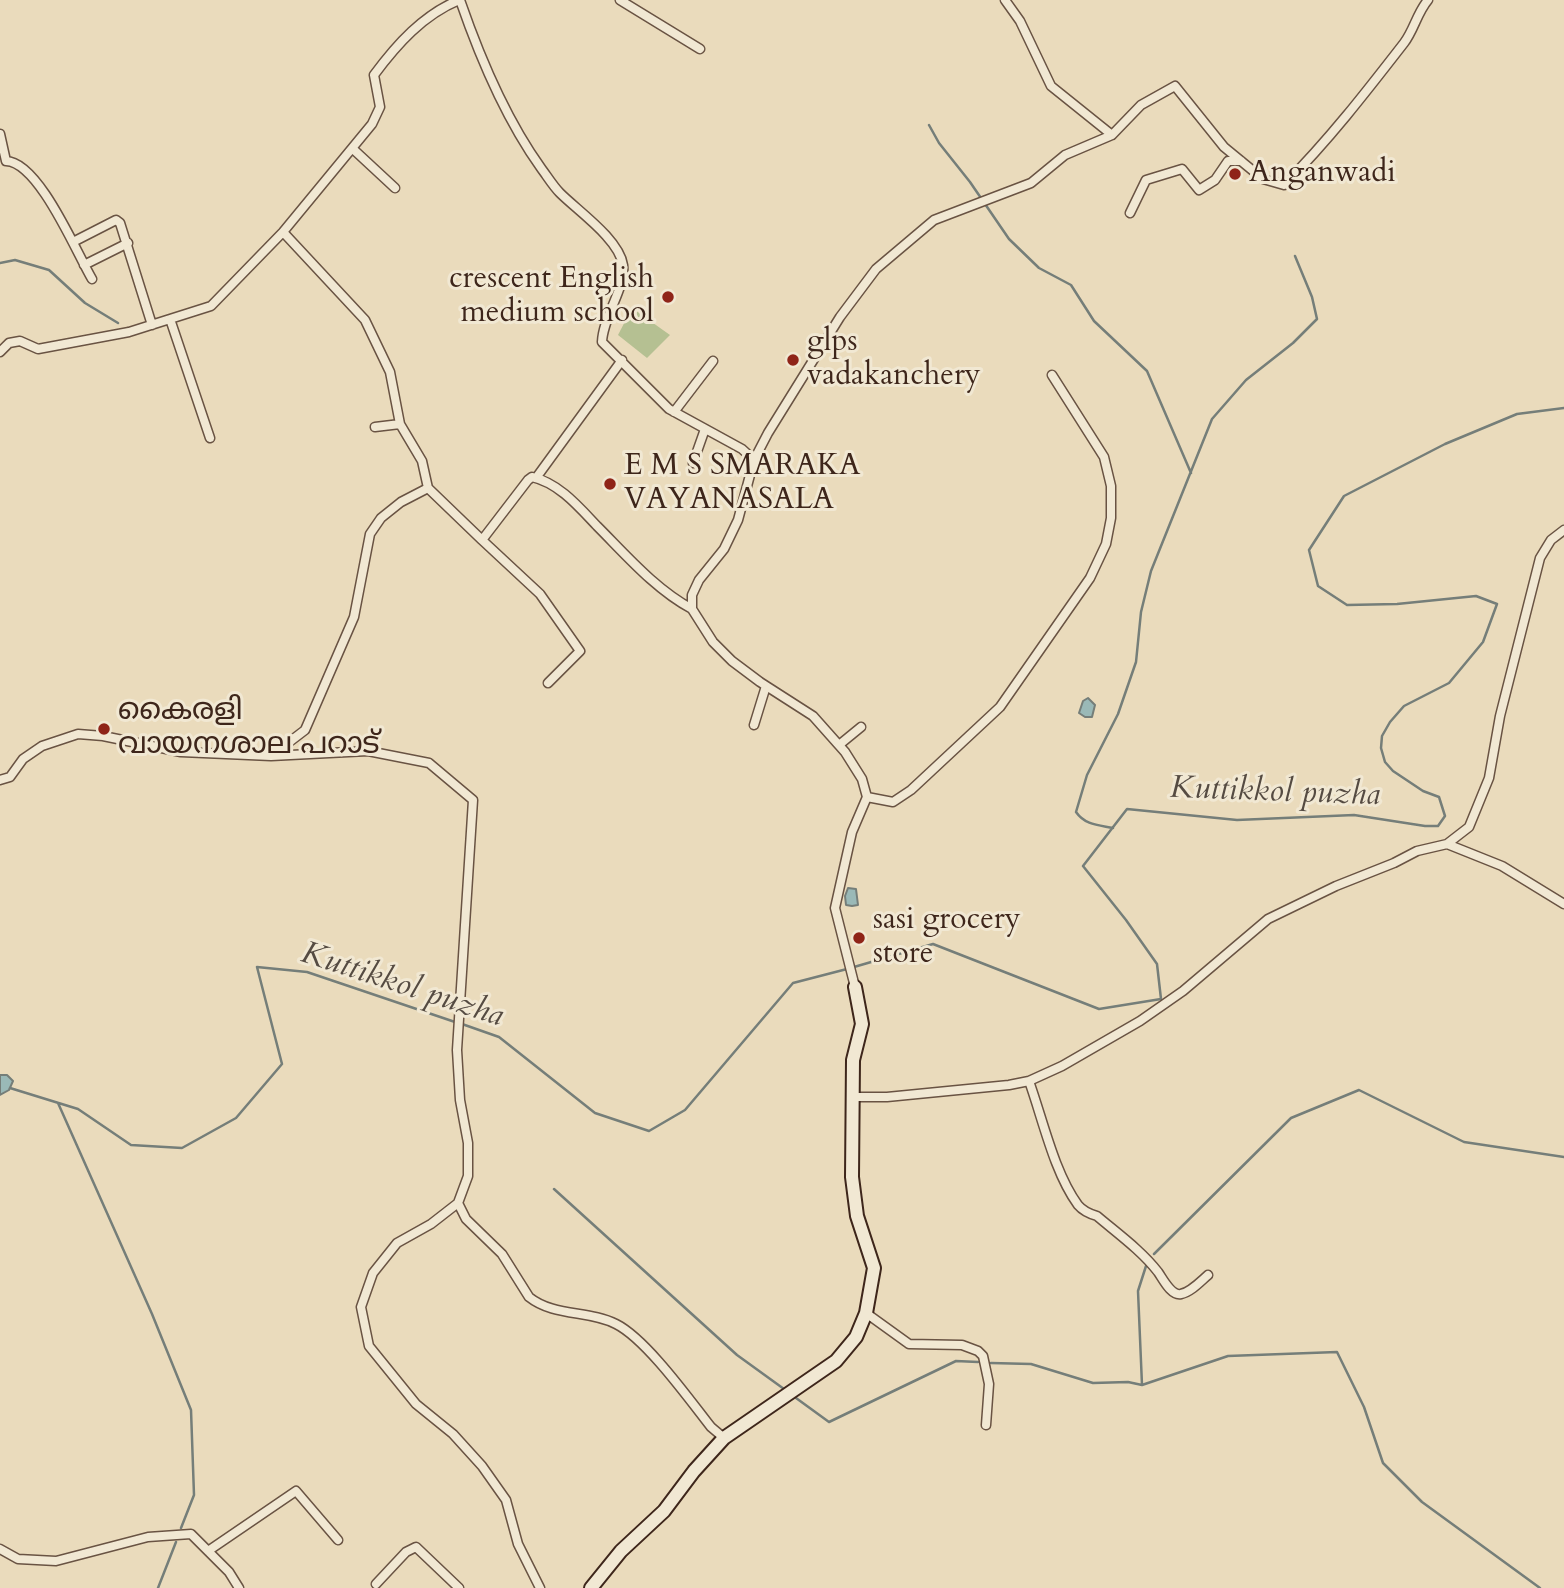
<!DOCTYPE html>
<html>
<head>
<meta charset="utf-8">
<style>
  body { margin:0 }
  canvas { display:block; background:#eadbbc }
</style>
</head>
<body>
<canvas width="1564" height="1588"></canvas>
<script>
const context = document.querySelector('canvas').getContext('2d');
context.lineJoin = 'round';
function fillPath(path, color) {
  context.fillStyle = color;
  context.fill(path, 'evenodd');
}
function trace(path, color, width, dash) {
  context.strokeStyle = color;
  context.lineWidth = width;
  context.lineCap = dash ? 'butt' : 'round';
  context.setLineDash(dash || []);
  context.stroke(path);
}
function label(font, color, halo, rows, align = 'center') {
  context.font = font + ' Cardo,"Noto Sans Malayalam",serif';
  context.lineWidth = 6;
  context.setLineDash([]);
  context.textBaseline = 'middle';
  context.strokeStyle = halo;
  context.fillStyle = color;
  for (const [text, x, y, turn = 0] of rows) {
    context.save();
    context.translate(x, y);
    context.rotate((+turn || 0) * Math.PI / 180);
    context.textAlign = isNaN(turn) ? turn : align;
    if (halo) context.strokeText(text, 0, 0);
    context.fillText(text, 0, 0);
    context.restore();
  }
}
fillPath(new Path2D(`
  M632 308 670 335 647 358 618 335Z`), '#b5c092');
const water = new Path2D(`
  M1088 698 1095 705 1092 717H1085L1079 713 1083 701Z
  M848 888 856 889 858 905 852 906 846 905 845 896Z
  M0 1075H7L13 1081 9 1090 0 1095Z`);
fillPath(water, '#9ab9b7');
trace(water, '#757e79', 2);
trace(new Path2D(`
  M929 125 939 143 970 182 1009 239 1039 268 1071 285 1094 321 1147 371 1191 473
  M0 263 15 260 49 270 85 303 118 323
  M1113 828C1098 825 1085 825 1076 812L1087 775 1118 714 1136 662 1141 612 1151 571 1212 419 1246 380 1293 343 1317 319 1312 297 1295 256
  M854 967 933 944 1099 1009 1161 999 1157 964 1126 920 1083 866 1127 809 1237 820 1354 815 1425 826H1438L1445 816 1439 797 1423 791 1393 771 1385 762 1381 748 1382 736 1390 722 1404 706 1449 683 1483 642 1497 604 1476 596 1397 604 1347 605 1318 586 1309 550 1344 496 1445 444 1517 414 1564 408
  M462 1024 499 1037 595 1113 649 1131 685 1110 793 983 847 969
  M10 1088 78 1109 131 1145 182 1148 236 1118 282 1064 257 967 307 972 455 1022
  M58 1103 152 1314 191 1410 194 1495 181 1528
  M554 1189 737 1355 784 1389
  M1154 1254 1291 1118 1359 1090 1464 1142 1564 1157
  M991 1363 1031 1364 1093 1383 1128 1382 1142 1385 1138 1291 1146 1266
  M1142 1385 1228 1356 1337 1352 1364 1407 1383 1463 1422 1502 1540 1588
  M796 1398 829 1422 956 1361 978 1362
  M158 1588 176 1542`), '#757e79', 2.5);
const street = new Path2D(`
  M460 0C480 58 505 118 541 168 547 176 553 186 560 193 578 211 619 239 623 265 626 288 603 316 602 342L669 409 742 449 754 460 738 520 724 549 699 580 692 595V609L713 642 732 661 760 682 813 716 845 752 862 779 867 797 852 832 835 908 855 987
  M620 0 700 49
  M1005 0 1020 21 1051 86 1112 135
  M0 134 6 161C39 162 76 252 92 279
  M353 149 395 188
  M1130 213 1146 180 1182 169 1199 190 1215 180 1228 161H1241
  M283 232 365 320 390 372 400 424 422 461 428 488
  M73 242 116 220 120 223 152 325
  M84 265 128 243
  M170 319 210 438
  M0 352 9 343 20 341 38 349 129 332 211 306 283 232 372 124 380 107 374 75C397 44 423 15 459 0
  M674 412 713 361
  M375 427 400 424
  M754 460 768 433 840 317 876 269 934 220 1031 183 1065 155 1112 135 1141 105 1175 86 1224 147 1263 179 1284 185C1328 141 1366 92 1404 43 1414 30 1417 13 1428 0
  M693 463 705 429
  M536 478 622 360
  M482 540 540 594 580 651 548 683
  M754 725 766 686
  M839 745 861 727
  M271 756 368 751 429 763 473 800 457 1050 460 1100 468 1143V1176L458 1203 431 1224 397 1243 373 1273 361 1307 369 1346 416 1404 453 1434 482 1466 506 1500 518 1544 540 1588
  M0 780 10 777 23 759 42 746 78 734 103 736 181 752 271 756 305 730 354 617 370 534 381 518 401 502 428 488 482 540 528 480 532 477C559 483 579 507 597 526 626 555 655 589 692 609
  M867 797 893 802 911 790 1000 707 1090 578 1106 544 1111 518V486L1104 457 1052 375
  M1447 844 1469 827 1489 778 1500 716 1540 558 1551 540 1564 530
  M1029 1081C1043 1120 1054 1172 1078 1205 1083 1211 1090 1214 1097 1216 1117 1233 1142 1251 1158 1272 1163 1279 1171 1296 1181 1294 1191 1292 1201 1281 1208 1275
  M853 1097H887L1009 1085 1029 1081 1062 1066 1140 1021 1183 991 1268 919 1336 886 1394 863 1417 851 1447 844 1502 866 1564 904
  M458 1203 466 1219 502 1254 529 1297C554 1317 589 1310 616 1324 646 1339 689 1399 711 1427L724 1438
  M866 1313 909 1344 962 1345 978 1351 983 1356 989 1384 986 1425
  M0 1549 18 1559 56 1561 148 1537 191 1534 229 1572 239 1588
  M208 1551 296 1491 338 1540
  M376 1584 406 1552 416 1547 459 1588`);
const secondary = new Path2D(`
  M591 1588 621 1551 664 1511 694 1471 724 1438 836 1361 856 1337 866 1313 874 1268 857 1216 852 1177 853 1060 862 1024 855 987`);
trace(street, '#695343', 11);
trace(secondary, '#3e261b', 16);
trace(street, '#f1e8d3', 8);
trace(secondary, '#f1e8d3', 12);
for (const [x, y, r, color] of [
  [1235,174,7,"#8f2418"],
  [668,297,7,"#8f2418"],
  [793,360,7,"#8f2418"],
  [610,484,7,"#8f2418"],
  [104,729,7,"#8f2418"],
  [859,938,7,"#8f2418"]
]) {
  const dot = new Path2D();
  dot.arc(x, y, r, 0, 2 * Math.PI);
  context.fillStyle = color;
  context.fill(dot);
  trace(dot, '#f1e8d3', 2.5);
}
label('30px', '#3e261b', '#f1e8d3', [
  ["Anganwadi",1249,174],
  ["crescent English",654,280,"right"],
  ["medium school",654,314,"right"],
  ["glps",807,343],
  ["vadakanchery",807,377],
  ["E M S SMARAKA",624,467],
  ["VAYANASALA",624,501],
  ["കൈരളി",118,712],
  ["വായനശാല പറാട്",118,746],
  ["sasi grocery",873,921],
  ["store",873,955]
], 'left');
label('italic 32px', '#554b42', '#f1e8d3', [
  ["Kuttikkol puzha",1275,793,2],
  ["Kuttikkol puzha",402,986,18]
]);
</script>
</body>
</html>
